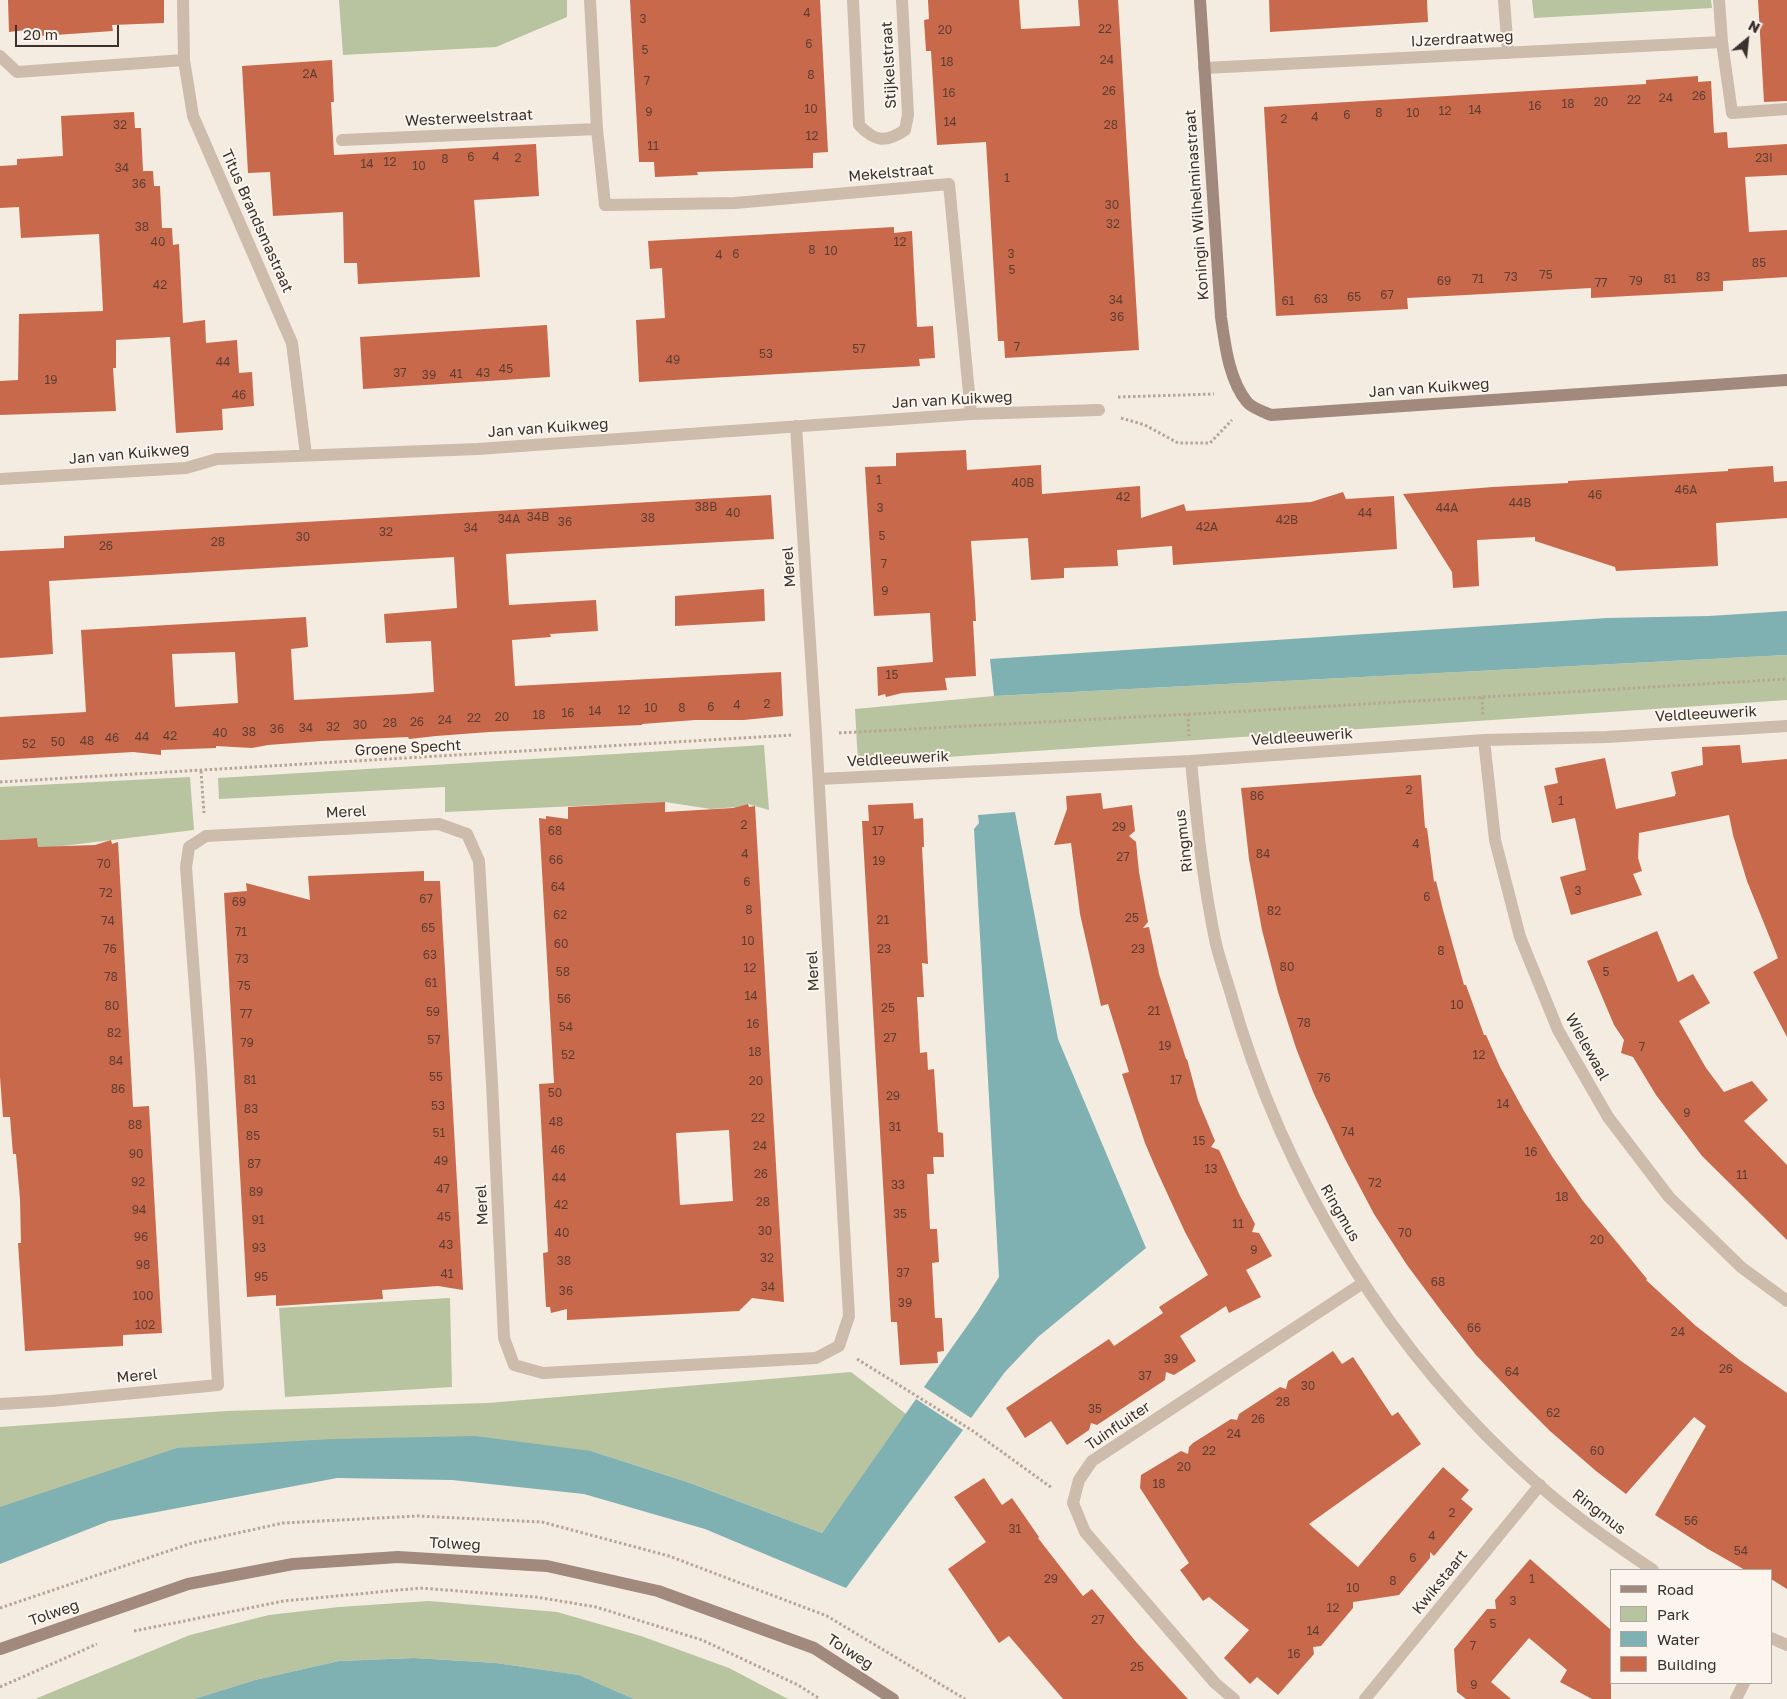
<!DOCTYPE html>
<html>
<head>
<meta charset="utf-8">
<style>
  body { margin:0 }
  #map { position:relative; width:1787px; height:1699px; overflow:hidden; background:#f4ebe1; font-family:"Golos Text",sans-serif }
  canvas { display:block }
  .legend { position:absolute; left:1610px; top:1569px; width:162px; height:115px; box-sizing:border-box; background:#fbf5ee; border:1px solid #aea6a0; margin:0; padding:6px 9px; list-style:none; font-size:15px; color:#3b302b }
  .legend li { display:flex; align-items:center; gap:10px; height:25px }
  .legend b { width:25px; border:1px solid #aea6a0 }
  .north { position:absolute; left:1722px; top:15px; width:50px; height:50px; -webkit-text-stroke:4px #fbf5ee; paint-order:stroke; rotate:28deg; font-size:14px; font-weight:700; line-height:20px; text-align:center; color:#3b302b }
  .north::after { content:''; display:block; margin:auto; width:18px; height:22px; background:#3b302b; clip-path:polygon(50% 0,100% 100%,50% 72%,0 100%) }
  .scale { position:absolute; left:15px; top:25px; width:104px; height:22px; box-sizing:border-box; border:2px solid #3b302b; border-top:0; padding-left:6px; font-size:15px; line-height:18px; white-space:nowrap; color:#3b302b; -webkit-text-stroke:4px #fbf5ee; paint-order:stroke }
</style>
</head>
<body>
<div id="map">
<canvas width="1787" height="1699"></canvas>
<ul class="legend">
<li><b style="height:6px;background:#a18a7d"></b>Road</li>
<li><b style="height:14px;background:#b8c4a0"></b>Park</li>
<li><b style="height:14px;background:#7fb0b2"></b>Water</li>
<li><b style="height:14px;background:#c8694b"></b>Building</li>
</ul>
<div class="north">N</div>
<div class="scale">20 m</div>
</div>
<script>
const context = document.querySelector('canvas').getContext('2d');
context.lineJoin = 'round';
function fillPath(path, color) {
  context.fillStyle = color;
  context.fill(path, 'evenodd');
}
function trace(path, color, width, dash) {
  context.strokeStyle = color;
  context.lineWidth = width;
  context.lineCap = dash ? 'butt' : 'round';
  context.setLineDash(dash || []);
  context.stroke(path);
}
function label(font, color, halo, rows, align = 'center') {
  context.font = font + ' "Golos Text",sans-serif';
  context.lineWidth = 4;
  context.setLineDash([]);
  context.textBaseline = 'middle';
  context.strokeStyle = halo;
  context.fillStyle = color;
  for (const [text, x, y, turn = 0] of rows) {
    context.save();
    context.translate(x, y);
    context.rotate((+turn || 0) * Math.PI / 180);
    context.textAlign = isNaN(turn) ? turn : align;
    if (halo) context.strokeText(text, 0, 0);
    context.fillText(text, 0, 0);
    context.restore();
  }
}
fillPath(new Path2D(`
  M339 0H567V17L496 47 343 55Z
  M1532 0H1711L1712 8 1534 18Z
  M1787 655V700L858 763 855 709 994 696Z
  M764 745 769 810 748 804 737 807 711 809 665 802 445 812V787L219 799 218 778Z
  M190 777 194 830 38 849 37 838 0 840V787Z
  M450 1298 452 1387 285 1397 279 1308Z
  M851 1372 906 1414 822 1533 690 1483 591 1451 0 1507V1427L226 1411 488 1403Z
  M429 1601 557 1612 641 1636 729 1668 788 1699H634L579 1675 496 1663 414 1658 339 1661 255 1680 194 1699H35L190 1635 269 1615 339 1607Z`), '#b8c4a0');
fillPath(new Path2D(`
  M1787 611V655L994 696 990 659 1607 618 1709 616Z
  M1015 812 1058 1039 1146 1248 1038 1337 1005 1372 971 1418 924 1387 977 1312 999 1277 974 829 979 823 978 815Z
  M916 1399 963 1430 846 1588 705 1529 584 1494 452 1480 337 1478 109 1521 0 1564V1507L177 1448 332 1439 475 1436 591 1451 690 1483 822 1533Z
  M414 1658 496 1663 579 1675 634 1699H194L255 1680 339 1661Z`), '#7fb0b2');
fillPath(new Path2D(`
  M8 0H164V23L112 25 113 31 26 37V30L9 32Z
  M630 0H820L828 152 813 153V168L697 172 698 175 655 177 654 162H639Z
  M928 0H1019L1021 29 1080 26 1078 0H1118L1139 350 1005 358 1004 341H998L986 142 937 145 931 51H926L924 20 929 19Z
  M1269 0H1427L1428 22 1270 32Z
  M1758 0H1787V101L1764 102Z
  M332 60 334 102H331L334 155 536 144 539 196 474 200 480 277 358 284 357 263H344L343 212 273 216 270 172 248 173 242 66Z
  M1698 76V82L1711 81 1714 133 1727 132 1728 148 1787 144V175L1745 177 1749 232 1787 230V277L1723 281V291L1591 298V288L1466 295 1407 298 1408 309 1276 316 1264 107 1646 84V80Z
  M134 112 135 128H141L143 171H153L154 186H160L162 228H172L173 245 179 244 183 323 205 320 206 343 237 340 239 373 252 372 254 406 222 409 223 430 176 433 170 337 116 340V368H113L116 411 0 415V381L18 380 19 314 103 311 99 234 21 238 19 207 0 208V166L17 165V159L63 156 61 116Z
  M894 227V233L912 231 917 327 933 326 935 358 919 359 920 366 639 382 636 320 665 318 662 268 650 269 648 241Z
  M547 325 550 377 363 389 360 337Z
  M966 450 967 470 1041 465 1042 494 1140 486 1141 518 1184 504 1186 511 1311 502 1343 492 1346 499 1394 496 1397 549 1173 565 1172 546 1117 550 1118 566 1064 568V578L1031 580 1028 538 971 541 975 602 976 621H973L976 676 945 678 947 690 902 693 886 697 885 694 878 696 877 667 933 662 930 613 874 616 865 467 896 466V453Z
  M1773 466 1774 482 1787 481V518L1716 523 1718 566 1616 571 1615 567 1535 541V537L1477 540 1479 586 1453 588 1452 572 1403 494 1493 487 1568 483V481L1728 471V469Z
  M771 495 774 539 506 554 509 605 596 600 598 631 550 634 551 637 512 640 515 686 781 672 783 716 744 720H695L642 724V725L489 732 436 736 409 739 408 737 321 741 268 745 252 748 216 746V748L161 750V755L133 752 0 760V717L86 712 81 630 306 617 308 647 291 649 294 700 406 694 434 692 431 641 386 643 384 614 457 608 454 557 49 581 53 654 0 658V551L64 548V536ZM235 652 238 703 175 707 172 654Z
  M764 589 765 621 675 626V596Z
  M1740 745 1742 763 1787 759V1037L1753 972 1778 958 1747 881 1733 835 1729 815 1639 833 1638 858 1642 871 1633 874 1642 895 1571 915 1560 877 1586 870 1575 818 1552 823 1544 786 1558 783 1555 768 1605 758 1616 809 1675 796V794H1676L1671 772 1703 765 1702 747Z
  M1421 775 1425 828H1427L1434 882 1436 881 1443 910 1464 985H1466L1484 1035H1486L1500 1067 1524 1111 1553 1158 1583 1201 1647 1279 1646 1280 1696 1326 1741 1361 1787 1393V1589L1771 1579V1570H1745L1708 1549 1655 1515 1706 1426 1694 1417 1626 1494 1596 1471 1550 1431 1516 1397 1476 1355 1442 1312 1407 1265 1374 1214 1344 1157 1314 1094 1296 1048 1278 992 1262 930 1249 859 1241 788Z
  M1101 793 1103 809 1132 805 1135 831 1129 836 1136 842 1139 872 1148 922 1143 928 1149 927 1159 974 1186 1059H1187L1198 1100 1215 1141 1211 1147 1219 1150 1240 1196 1255 1224 1252 1232 1259 1233 1272 1256 1246 1270 1261 1297 1229 1313 1226 1306 1180 1336 1196 1361 1174 1375 1166 1372 1165 1380 1097 1425 1091 1423 1089 1430 1067 1445 1051 1421 1025 1438 1006 1408 1109 1339 1114 1346 1163 1313 1159 1307 1208 1275 1185 1232 1156 1169 1145 1143 1122 1074 1129 1072 1108 1004 1101 1006 1080 914 1071 843 1054 845 1067 809 1066 796Z
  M665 802V812L733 808 748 804 749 807 755 806 784 1302 752 1298 739 1311 567 1320V1309L551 1313 550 1307H546L543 1253 548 1252 539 1084 554 1083 539 818 546 819V816L568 819V807ZM729 1130 733 1201 680 1205 676 1133Z
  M913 803 914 819 923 818 924 847H922L928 964 922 963 924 997H917L920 1053 927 1052 928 1070 934 1069 938 1132 943 1133 944 1157H933L934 1174H927L930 1229H937L938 1246 939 1262 932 1263 935 1318H942L944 1351 937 1352 938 1363 900 1365 897 1322H891L862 821H869L868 805Z
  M37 838 38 847 95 845 111 840 112 844 118 842 133 1107 149 1106 162 1333 123 1335V1346L25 1351 18 1243H21L20 1199 16 1154H13L10 1117H3L0 1077V840Z
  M424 871V881H440L463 1290 438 1286 382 1290 383 1299 276 1306V1295L247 1297 224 893 247 891 246 883 310 900 308 876Z
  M1657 931 1678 982 1693 974 1710 1003 1679 1021 1706 1068 1724 1092 1752 1081 1768 1100 1744 1121 1787 1165V1240L1702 1156 1656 1095 1633 1057 1621 1053 1624 1040 1614 1025 1587 961Z
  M1333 1351 1342 1364 1353 1357 1392 1416 1398 1412 1421 1444 1309 1524 1358 1567 1443 1467 1469 1490 1461 1499 1473 1509 1434 1556 1430 1552V1558L1399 1595 1353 1602V1608L1321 1646 1313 1647 1314 1654 1278 1695 1257 1677 1250 1684 1224 1658 1249 1630 1209 1597 1203 1601 1180 1570 1189 1563 1140 1488 1141 1475 1181 1451 1188 1454 1189 1447 1193 1443 1231 1419 1237 1420 1239 1414 1280 1387 1286 1389 1288 1381Z
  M984 1478 1002 1505 1012 1498 1039 1537 1038 1538 1083 1596 1092 1589 1137 1643 1188 1699H1063L1009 1636 999 1643 948 1569 986 1542 954 1497Z
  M1530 1559 1611 1630V1699H1592L1560 1682 1567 1670 1529 1638 1491 1682 1511 1699H1466L1457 1692 1454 1649 1487 1609H1496L1495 1600Z`), '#c8694b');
trace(new Path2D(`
  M1118 397 1214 394
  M1121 418 1145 425 1178 443H1210L1232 420
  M1482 697 1483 716
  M1188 714 1189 736
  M839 733 1230 712 1787 679
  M201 771 204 813
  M0 782 793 735
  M857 1359 973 1431 1052 1488
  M0 1608 192 1543 283 1523 417 1516 542 1522 669 1556 827 1616 965 1699
  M134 1631 284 1601 420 1588 536 1597 596 1607 702 1640 798 1685 820 1699
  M0 1687 97 1644`), '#b9a596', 3, [2.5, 2.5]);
trace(new Path2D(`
  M1722 42 1732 113 1787 109`), '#cdbbac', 12);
trace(new Path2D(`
  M183 0 184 60 193 116 292 343 306 455
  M590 0 597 129 605 205 735 203 949 184 971 414
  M853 0 859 125C875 142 886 143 905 130L908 115 902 0
  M1504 0 1508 53
  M0 56 17 72 184 60
  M1204 68 1722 42 1719 0
  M342 140 597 129
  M0 479 186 468 217 459 478 449 971 414 1099 410
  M1484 740 1495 840 1520 937 1558 1030 1608 1117 1669 1197 1741 1267 1787 1301
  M1191 761C1197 823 1203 884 1216 944 1220 960 1225 975 1230 991 1283 1180 1391 1356 1540 1486 1575 1517 1614 1544 1653 1570
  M819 779 1191 761 1484 740 1607 737 1787 726
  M0 1404 51 1401 218 1385 201 1069 186 867 189 847 206 836 439 824 467 834 479 861 492 1083 504 1338 514 1365 543 1373 816 1358 839 1346 849 1316 816 734 796 426
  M1771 1638 1787 1645
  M1234 1699 1215 1683 1085 1532 1073 1503 1079 1480 1092 1461 1363 1283
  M1365 1699 1540 1485
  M1736 1699 1744 1683`), '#cdbbac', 12);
trace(new Path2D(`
  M1200 0 1221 317C1225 345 1229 380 1247 402 1252 408 1264 412 1271 415L1787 380
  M0 1649 188 1584 293 1564 398 1557 547 1566 658 1591 814 1648 893 1699`), '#a18a7d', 12);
label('12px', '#5e3e33', null, [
  ["4",807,13],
  ["3",643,19],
  ["22",1105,29],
  ["20",945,30],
  ["6",809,44],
  ["5",645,50],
  ["24",1107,60],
  ["18",947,62],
  ["2A",310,74],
  ["8",811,75],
  ["7",647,81],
  ["26",1109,91],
  ["16",949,93],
  ["26",1699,96],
  ["24",1666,98],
  ["22",1634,100],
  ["20",1601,102],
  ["18",1568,104],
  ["16",1535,106],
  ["10",811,109],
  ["14",1475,110],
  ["12",1445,111],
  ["9",649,112],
  ["8",1379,113],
  ["10",1413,113],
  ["6",1347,115],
  ["4",1315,117],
  ["2",1284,119],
  ["14",950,122],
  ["32",120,125],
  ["28",1111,125],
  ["12",812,136],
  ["11",653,146],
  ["6",471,157],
  ["4",496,157],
  ["2",518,158],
  ["23I",1764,158],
  ["8",445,159],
  ["12",390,162],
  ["14",367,164],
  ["10",419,166],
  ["34",122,168],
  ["1",1007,178],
  ["36",139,184],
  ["30",1112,205],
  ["32",1113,224],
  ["38",142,227],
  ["40",158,242],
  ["12",900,242],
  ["8",812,250],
  ["10",831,251],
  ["6",736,254],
  ["3",1011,254],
  ["4",719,255],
  ["85",1759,263],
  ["5",1012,270],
  ["75",1546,275],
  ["73",1511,277],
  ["83",1703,277],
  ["71",1478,279],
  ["81",1670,279],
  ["69",1444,281],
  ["79",1636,281],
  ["77",1601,283],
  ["42",160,285],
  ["67",1387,295],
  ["65",1354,297],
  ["63",1321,299],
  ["34",1116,300],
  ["61",1288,301],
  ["36",1117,317],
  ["7",1017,347],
  ["57",859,349],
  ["53",766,354],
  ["49",673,360],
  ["44",223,362],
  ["45",506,369],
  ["37",400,373],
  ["43",483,373],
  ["41",456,374],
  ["39",429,375],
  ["19",51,380],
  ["46",239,395],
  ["1",879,480],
  ["40B",1023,483],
  ["46A",1686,490],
  ["46",1595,495],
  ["42",1123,497],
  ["44B",1520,503],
  ["38B",706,507],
  ["3",880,508],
  ["44A",1447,508],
  ["40",733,513],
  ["44",1365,513],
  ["34B",538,517],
  ["38",648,518],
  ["34A",509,519],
  ["42B",1287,520],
  ["36",565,522],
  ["42A",1207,527],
  ["34",471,528],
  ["32",386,532],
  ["5",882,536],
  ["30",303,537],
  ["28",218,542],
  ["26",106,546],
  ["7",884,564],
  ["9",885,591],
  ["15",892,675],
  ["2",767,704],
  ["4",737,705],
  ["6",711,707],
  ["10",651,708],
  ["8",682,708],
  ["12",624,710],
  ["14",595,711],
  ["16",568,713],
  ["18",539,715],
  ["20",502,717],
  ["22",474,718],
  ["24",445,720],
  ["26",417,722],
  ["28",390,723],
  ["30",360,725],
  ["32",333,727],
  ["34",306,728],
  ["36",277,729],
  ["38",249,732],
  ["40",220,733],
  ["42",170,736],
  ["44",142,737],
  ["46",112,738],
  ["48",87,741],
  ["50",58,742],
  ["52",29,744],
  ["2",1409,790],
  ["86",1257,796],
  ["1",1561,801],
  ["2",744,825],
  ["29",1119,827],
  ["68",555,831],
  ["17",878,831],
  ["4",1416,844],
  ["4",745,854],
  ["84",1263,854],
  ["27",1123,857],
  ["66",556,860],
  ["19",879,861],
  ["70",104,864],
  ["6",747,882],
  ["64",558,887],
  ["3",1578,891],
  ["72",106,893],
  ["6",1427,897],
  ["67",426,899],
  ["69",239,902],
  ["8",749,910],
  ["82",1274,911],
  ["62",560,915],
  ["25",1132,918],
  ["21",883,920],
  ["74",108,921],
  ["65",428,928],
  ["71",241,932],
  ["10",748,941],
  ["60",561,944],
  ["76",110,949],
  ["23",884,949],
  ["23",1138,949],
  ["8",1441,951],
  ["63",430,955],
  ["73",242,959],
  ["80",1287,967],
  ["12",750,968],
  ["58",563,972],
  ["5",1606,972],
  ["78",111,977],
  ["61",431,983],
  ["75",244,986],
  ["14",751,996],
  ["56",564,999],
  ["10",1457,1005],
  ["80",112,1006],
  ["25",888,1008],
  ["21",1154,1011],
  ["59",433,1012],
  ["77",246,1014],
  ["78",1304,1023],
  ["16",753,1024],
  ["54",566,1027],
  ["82",114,1033],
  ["27",890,1038],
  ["57",434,1040],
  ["79",247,1043],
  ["19",1165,1046],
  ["7",1642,1047],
  ["18",755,1052],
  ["52",568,1055],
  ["12",1479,1055],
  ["84",116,1061],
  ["55",436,1077],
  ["76",1324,1078],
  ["81",250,1080],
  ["17",1176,1080],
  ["20",756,1081],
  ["86",118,1089],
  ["50",555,1093],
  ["29",893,1096],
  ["14",1503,1104],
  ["53",438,1106],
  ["83",251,1109],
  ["9",1687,1113],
  ["22",758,1118],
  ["48",556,1122],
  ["88",135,1125],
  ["31",895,1127],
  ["74",1348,1132],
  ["51",439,1133],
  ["85",253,1136],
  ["15",1199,1141],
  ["24",760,1146],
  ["46",558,1150],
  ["16",1531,1152],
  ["90",136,1154],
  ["49",441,1161],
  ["87",254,1164],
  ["13",1211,1169],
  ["26",761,1174],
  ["11",1742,1175],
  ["44",559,1178],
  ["92",138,1182],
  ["72",1375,1183],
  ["33",898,1185],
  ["47",443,1189],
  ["89",256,1192],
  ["18",1562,1197],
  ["28",763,1202],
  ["42",561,1205],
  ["94",139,1210],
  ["35",900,1214],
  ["45",444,1217],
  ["91",258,1220],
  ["11",1238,1224],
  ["30",765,1231],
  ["40",562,1233],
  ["70",1405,1233],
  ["96",141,1237],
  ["20",1597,1240],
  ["43",446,1245],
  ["93",259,1248],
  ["9",1254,1250],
  ["32",767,1258],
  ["38",564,1261],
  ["98",143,1265],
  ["37",903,1273],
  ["41",447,1274],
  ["95",261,1277],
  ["68",1438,1282],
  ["34",768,1287],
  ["36",566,1291],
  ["100",143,1296],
  ["39",905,1303],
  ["102",145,1325],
  ["66",1474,1328],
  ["24",1678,1332],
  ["39",1171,1359],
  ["26",1726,1369],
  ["64",1512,1372],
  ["37",1145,1376],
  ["30",1308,1386],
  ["28",1283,1402],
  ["35",1095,1409],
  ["62",1553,1413],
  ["26",1258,1419],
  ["24",1234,1434],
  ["22",1209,1451],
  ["60",1597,1451],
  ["20",1184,1467],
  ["18",1159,1484],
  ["2",1452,1513],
  ["56",1691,1521],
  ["31",1015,1529],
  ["4",1432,1536],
  ["54",1741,1551],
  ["6",1413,1558],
  ["29",1051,1579],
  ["1",1532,1579],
  ["8",1393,1581],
  ["10",1353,1588],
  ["3",1513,1601],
  ["12",1333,1608],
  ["27",1098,1620],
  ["5",1493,1624],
  ["14",1313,1631],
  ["7",1473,1646],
  ["16",1294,1654],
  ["25",1137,1667],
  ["9",1474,1685]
]);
label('15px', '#3b302b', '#fbf5ee', [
  ["IJzerdraatweg",1462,39,-3],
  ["Stijkelstraat",889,65,-93],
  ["Westerweelstraat",469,118,-3],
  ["Mekelstraat",891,173,-5],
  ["Koningin Wilhelminastraat",1197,205,-94],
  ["Titus Brandsmastraat",257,221,66],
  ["Jan van Kuikweg",1429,388,-4],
  ["Jan van Kuikweg",952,400,-3],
  ["Jan van Kuikweg",548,428,-4],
  ["Jan van Kuikweg",129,454,-5],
  ["Merel",789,567,-94],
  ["Veldleeuwerik",1706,714,-3],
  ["Veldleeuwerik",1302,737,-4],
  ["Groene Specht",408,748,-3],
  ["Veldleeuwerik",898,759,-3],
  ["Merel",346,812,-3],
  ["Ringmus",1184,841,-97],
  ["Merel",813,971,-93],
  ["Wielewaal",1587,1047,61],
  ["Merel",482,1205,-93],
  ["Ringmus",1340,1213,60],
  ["Merel",137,1376,-5],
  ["Tuinfluiter",1118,1426,-34],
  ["Ringmus",1599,1512,38],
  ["Tolweg",455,1544,3],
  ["Kwikstaart",1440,1582,-51],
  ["Tolweg",54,1613,-19],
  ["Tolweg",850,1652,33]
]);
</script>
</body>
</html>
